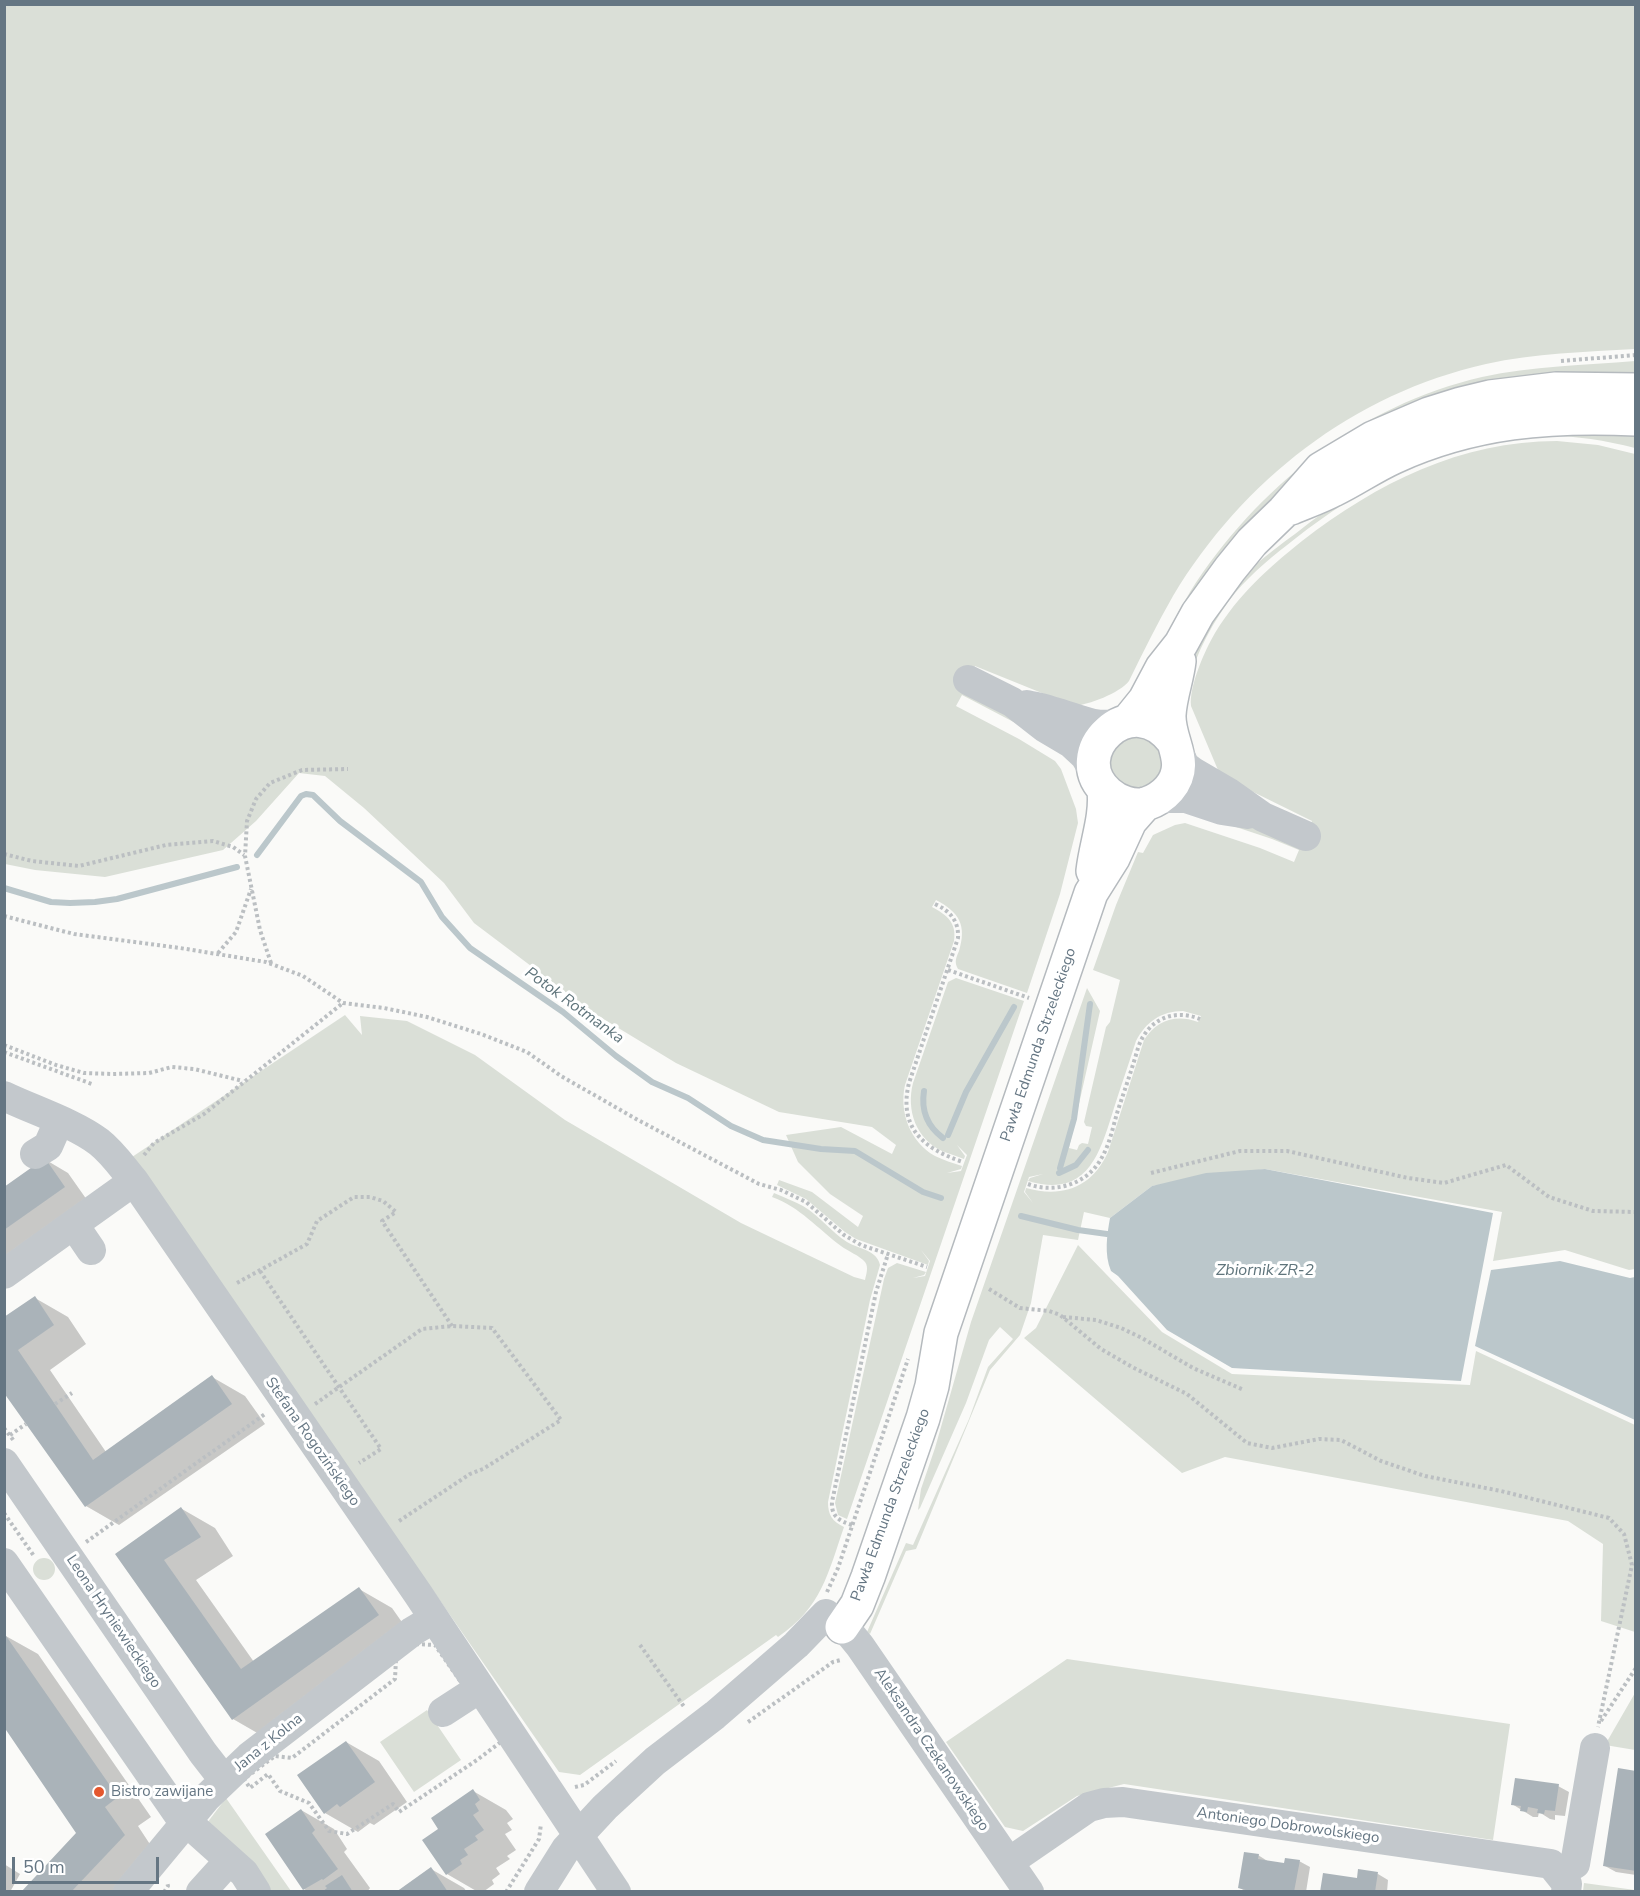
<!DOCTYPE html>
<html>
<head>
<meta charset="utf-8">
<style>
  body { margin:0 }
  #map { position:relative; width:1640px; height:1896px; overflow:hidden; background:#fafaf8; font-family:"Nunito Sans",sans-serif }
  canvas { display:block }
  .frame { position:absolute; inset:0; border:6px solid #657683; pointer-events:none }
  .scale { position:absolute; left:12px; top:1857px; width:147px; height:27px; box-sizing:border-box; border:3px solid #657683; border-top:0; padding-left:8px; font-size:18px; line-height:21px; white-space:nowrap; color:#657683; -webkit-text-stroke:4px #fff; paint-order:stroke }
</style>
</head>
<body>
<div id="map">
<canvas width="1640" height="1896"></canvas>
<div class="frame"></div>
<div class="scale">50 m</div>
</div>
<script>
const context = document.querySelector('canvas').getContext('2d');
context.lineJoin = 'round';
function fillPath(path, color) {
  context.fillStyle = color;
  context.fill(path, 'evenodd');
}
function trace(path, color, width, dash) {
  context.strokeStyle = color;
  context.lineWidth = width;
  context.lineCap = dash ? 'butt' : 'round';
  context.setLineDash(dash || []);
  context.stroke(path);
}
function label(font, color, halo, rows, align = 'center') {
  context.font = font + ' "Nunito Sans",sans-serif';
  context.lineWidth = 6;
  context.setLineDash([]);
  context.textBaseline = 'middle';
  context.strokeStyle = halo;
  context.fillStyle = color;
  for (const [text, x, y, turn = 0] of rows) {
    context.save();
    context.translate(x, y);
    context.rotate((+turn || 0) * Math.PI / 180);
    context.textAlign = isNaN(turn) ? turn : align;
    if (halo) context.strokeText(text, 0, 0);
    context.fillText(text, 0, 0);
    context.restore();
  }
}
fillPath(new Path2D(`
  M5 5H1635V349C1586 352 1535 353 1486 364 1353 394 1243 480 1173 596 1157 624 1143 652 1129 681 1120 693 1088 705 1074 706L975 666 964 690 987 701 1025 728 962 695 956 706 1019 739 1055 761 1061 769 1076 809 1078 823 1060 894 1027 993 958 969C954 962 956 958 959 951 967 925 959 912 936 900L932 907C947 915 957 923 954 941L905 1085C899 1112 910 1142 935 1156 943 1160 953 1163 962 1166L961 1169 947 1173 961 1171 967 1155 957 1145 965 1156 964 1159C957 1156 949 1154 942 1151 916 1139 906 1110 913 1083L948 982 956 978 1024 1001 847 1519 838 1515 835 1503 884 1279 888 1268 897 1263 926 1272 924 1275 913 1278 925 1276 930 1261 921 1250 929 1261 928 1265 856 1239 845 1232 806 1199 777 1185 779 1180 812 1192 858 1227 863 1216 830 1194 798 1162 786 1135 841 1127 892 1154 896 1145 872 1127 779 1112 676 1063 592 1012 474 923 444 883 364 808 325 776 299 773 256 821 223 850 105 877 35 870 5 864Z
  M1635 361V381L1288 484 1262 509 1243 532 1151 664C1164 640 1176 615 1190 592 1257 487 1360 405 1482 377 1532 366 1585 365 1635 361Z
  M1558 429 1606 430V429L1635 432V448C1592 437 1549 432 1504 439 1426 451 1358 490 1296 538 1274 555 1253 572 1235 593 1213 621 1197 651 1187 686L1184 689H1181C1193 642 1217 597 1255 565 1268 554 1281 544 1295 534 1376 470 1454 435 1558 429Z
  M1557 441 1598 445 1635 454V1269L1629 1270 1565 1250 1493 1261 1502 1212 1265 1169 1152 1186 1110 1218 1084 1212 1078 1240 1043 1235 1031 1303 1020 1335 990 1370 916 1549 906 1551 870 1634 867 1632 906 1543 913 1545 969 1419 988 1367 1013 1339 1000 1327 989 1340 966 1403 920 1508 918 1510 921 1489 935 1448 971 1322 1087 988 1100 1011 1069 1148 1077 1150 1079 1145 1082 1143 1088 1144 1092 1127 1086 1126 1084 1122 1106 1027 1110 1022 1120 980 1093 970 1116 905 1138 852 1143 853 1153 835 1175 825 1185 823 1260 848 1294 862 1299 850 1272 839 1209 818 1206 811 1302 845 1312 821 1235 783 1218 770 1191 706C1189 686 1205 650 1215 633 1239 594 1267 569 1302 541 1377 483 1461 441 1557 441ZM1183 1011 1201 1016 1198 1022C1176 1014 1157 1020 1144 1040L1108 1152C1092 1188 1062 1198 1026 1188L1025 1192 1033 1203 1024 1192 1029 1177 1043 1174 1030 1178 1028 1181C1088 1199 1100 1153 1114 1108 1121 1086 1129 1063 1136 1041 1146 1022 1161 1011 1183 1011Z
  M1109 762a27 27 0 1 1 54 0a27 27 0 1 1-54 0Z
  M345 1015 362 1035 360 1016 407 1021 475 1055 565 1120 741 1223 854 1277 865 1280C866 1275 869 1267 865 1262 860 1256 848 1251 841 1246 818 1229 800 1207 772 1197L774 1193C783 1197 794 1201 803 1206 820 1216 831 1232 847 1242 859 1249 877 1250 880 1265L870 1300 828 1502C828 1515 832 1521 844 1527 828 1573 822 1607 778 1637L776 1635 580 1775 559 1772 132 1157Z
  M1078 1245 1162 1332 1232 1374 1470 1385 1476 1351 1635 1425V1632L1601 1621 1603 1544 1568 1521 1225 1457 1182 1473 1024 1338 1036 1328Z
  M33 1569a11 11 0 1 1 22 0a11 11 0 1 1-22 0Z
  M1067 1659 1510 1724 1493 1840 1124 1784 1077 1796 1023 1831 1005 1827 946 1742Z
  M1635 1693V1750L1605 1745Z
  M427 1710 461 1760 414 1792 380 1742Z
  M226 1798 291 1891H267L204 1827Z
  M1584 1883 1635 1890V1891H1583Z`), '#dadfd7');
fillPath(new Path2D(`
  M1265 1169 1493 1213 1461 1381 1232 1368 1167 1330 1118 1276 1111 1271C1104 1254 1107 1235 1110 1218L1152 1186 1206 1173Z
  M1560 1261 1630 1278 1635 1277V1420L1475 1346 1491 1270Z`), '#bbc7cb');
fillPath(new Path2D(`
  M46 1160 68 1173 87 1200 4 1257V1188Z
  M35 1298 68 1317 86 1344 50 1370 106 1452 212 1377 245 1396 265 1424 119 1525 86 1506 4 1391Z
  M182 1509 215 1528 233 1556 196 1580 254 1662 359 1589 392 1608 411 1635 266 1738 233 1719 117 1554Z
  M4 1635 38 1654 151 1817 138 1826 157 1855 122 1892H23L78 1833Z
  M346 1742 379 1761 407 1802 374 1825 370 1823 358 1832 325 1813Z
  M1636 1772V1875L1616 1872 1605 1866Z
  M1558 1786 1569 1792 1565 1816 1555 1815V1820L1550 1819 1539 1812 1538 1817H1533L1512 1804Z
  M473 1791 506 1810 513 1819 507 1823 512 1830 505 1834 516 1850 507 1856 510 1859 496 1868 500 1874 492 1880 494 1884 483 1892H478L447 1874 440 1829Z
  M301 1810 334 1829 347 1849 344 1852 370 1888 367 1892H309L304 1889Z
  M1258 1855 1269 1862 1286 1865 1299 1861 1310 1867 1306 1892H1247L1240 1888Z
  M4 1864 20 1874 10 1892H4Z
  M431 1869 464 1888 467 1892H401Z
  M1378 1874 1388 1880 1387 1892H1322Z`), '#0003');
trace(new Path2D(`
  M257 855 301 796 306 794 313 795 340 821 421 882 442 917 470 948 563 1012 616 1056 652 1082 688 1098 731 1126 763 1140 821 1149 855 1151 923 1192 941 1198
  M4 888 51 902 70 903 95 902 117 899 237 867
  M924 1091C921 1110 927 1126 943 1138
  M948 1135 966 1092 1014 1007
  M1060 1168 1074 1119 1090 1004
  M1059 1173 1076 1165 1088 1150
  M1021 1216 1078 1230 1107 1234`), '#bbc7cb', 6);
fillPath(new Path2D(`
  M45 1158 65 1187 4 1230V1187Z
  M35 1296 54 1325 18 1350 93 1460 212 1375 232 1404 85 1507 4 1393V1317Z
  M181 1507 201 1537 164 1560 241 1669 359 1587 379 1615 232 1720 115 1554Z
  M4 1633 118 1797 105 1807 125 1835 71 1892H21L76 1833 4 1727Z
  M346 1741 375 1782 340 1807 337 1804 324 1814 297 1775Z
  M1618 1768 1636 1771V1871L1603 1866Z
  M1515 1778 1559 1784 1555 1811 1545 1810 1544 1814 1537 1813 1538 1809 1528 1807 1527 1812 1520 1811 1521 1806 1511 1805Z
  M473 1789 480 1800 475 1804 479 1811 473 1815 484 1830 475 1836 478 1840 464 1849 468 1855 460 1860 462 1864 446 1875 422 1840 438 1829 431 1818Z
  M301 1809 315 1830 312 1833 338 1869 323 1880 322 1879 303 1890 265 1834Z
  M1244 1852 1259 1854 1258 1859 1284 1863 1285 1858 1300 1860 1294 1892H1253L1238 1888Z
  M431 1867 448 1892H396Z
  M1358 1869 1378 1872 1375 1892H1320L1323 1873 1357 1878Z
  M342 1875 353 1892H322L327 1888 325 1886Z`), '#aab3b9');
const major = new Path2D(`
  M1291 508C1305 502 1320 497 1333 490 1354 480 1372 467 1394 457 1473 421 1550 415 1636 419
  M1128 721 1145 700 1162 668 1181 644 1198 613 1230 569 1252 542 1284 511 1321 469 1373 438 1429 414 1461 404 1490 397 1556 389 1636 390
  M1173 741C1132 686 1063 754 1108 793 1118 802 1133 807 1146 804 1155 801 1163 796 1169 789 1191 763 1168 742 1169 715 1170 696 1177 679 1179 661
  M1093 871C1096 844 1107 817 1104 790
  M842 1627 857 1605 868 1577 923 1418 932 1386 941 1333 1091 893 1113 858 1130 821 1145 804`);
trace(major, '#b5babe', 36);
trace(new Path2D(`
  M1561 361 1636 355
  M4 854 32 861 79 866 166 845 213 841 233 847 244 855
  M935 904C950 911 959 921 958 938L909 1083C898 1128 924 1149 963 1162
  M4 916 74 934 180 948 266 962 303 976 343 1003 384 1008 427 1017 481 1034 527 1052 561 1076 638 1120 759 1184 781 1190 806 1202 844 1235 861 1245 927 1267
  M218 953 236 932 251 889
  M271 963 260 930 245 856 247 821 256 799 270 783 302 770 348 769
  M948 970 1029 998
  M4 1045 56 1065 84 1073 113 1074 149 1073 172 1067 194 1069 243 1081
  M4 1052 92 1084
  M144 1155 154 1143 204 1114 343 1003
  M1151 1173 1240 1151H1287L1408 1178 1444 1183 1506 1165 1549 1197 1593 1211 1636 1212
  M1028 1184C1055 1194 1087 1184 1101 1159 1110 1144 1113 1126 1118 1110 1125 1089 1132 1069 1138 1048 1147 1020 1173 1008 1200 1019
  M260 1271 381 1449 359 1463
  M237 1283 307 1244 317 1221 354 1197H370L383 1201 396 1212 382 1221 452 1326
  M989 1289 1020 1308 1049 1311 1060 1315 1101 1349 1132 1367 1187 1394 1247 1443 1272 1448 1319 1439 1341 1440 1381 1461 1425 1476 1501 1491 1609 1518 1624 1534 1632 1565 1598 1727
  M1063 1317 1096 1320 1121 1328 1142 1338 1193 1368 1244 1390
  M55 1404 72 1393
  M315 1404 422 1329 452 1326 492 1328 561 1420 483 1469 470 1474 399 1521
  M4 1428 14 1441
  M10 1435 26 1424
  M4 1513 34 1556
  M852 1525C839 1521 831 1516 832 1502L876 1292 888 1254
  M86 1542 265 1414
  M827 1592 838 1568 908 1359
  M416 1644 435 1645 502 1741 477 1760 399 1812 393 1804 347 1834 329 1831 309 1803 280 1791 268 1774 250 1788 244 1779 275 1756 292 1758 395 1679 396 1659Z
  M640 1645 685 1708
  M1601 1721 1636 1668
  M748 1722 833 1662 841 1660
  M575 1787 584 1785 616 1761
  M164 1892 168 1886 167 1882
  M506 1892 539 1839 541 1824`), '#bbbfc2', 4, [3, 3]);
trace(new Path2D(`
  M968 680 1012 702 1044 727 1071 743 1085 756 1094 771
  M1027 705C1035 707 1043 708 1051 711 1076 717 1090 728 1117 724
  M1178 752 1185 766 1193 772 1229 793 1263 817 1306 836
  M1159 798H1186L1222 810 1248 814
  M4 1096C33 1110 74 1123 99 1142 113 1153 123 1168 134 1181
  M35 1154 48 1146 59 1121
  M74 1225 91 1250
  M4 1274 134 1181 418 1594 616 1892
  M4 1463 203 1753 224 1780
  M4 1563 178 1814 244 1873 256 1892
  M443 1712 480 1688
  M1009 1862 1089 1807 1104 1803 1123 1802 1551 1864 1567 1884 1566 1892
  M1559 1873 1575 1864 1595 1748
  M128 1892 206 1798 249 1757 413 1631 433 1619
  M201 1892 229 1861
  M539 1892 566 1849 605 1807 655 1761 715 1715 796 1645 826 1614 851 1635 860 1646 1029 1892`), '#c3c8cc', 30);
trace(major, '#fff', 33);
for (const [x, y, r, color] of [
  [99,1792,6,"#e4572e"]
]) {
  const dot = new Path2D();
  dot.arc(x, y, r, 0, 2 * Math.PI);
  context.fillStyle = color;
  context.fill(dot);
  trace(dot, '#fff', 2);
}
label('15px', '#657683', '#fff', [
  ["Pawła Edmunda Strzeleckiego",1039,1045,-71],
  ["Stefana Rogozińskiego",312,1442,55],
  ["Pawła Edmunda Strzeleckiego",891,1505,-70],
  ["Leona Hryniewieckiego",113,1622,56],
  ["Jana z Kolna",269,1743,-39],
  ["Aleksandra Czekanowskiego",931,1750,56],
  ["Antoniego Dobrowolskiego",1288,1826,8]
]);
label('15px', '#657683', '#fff', [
  ["Bistro zawijane",111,1792]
], 'left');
label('italic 16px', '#60757c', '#fff', [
  ["Potok Rotmanka",574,1006,36],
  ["Zbiornik ZR-2",1265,1271]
]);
</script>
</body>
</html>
